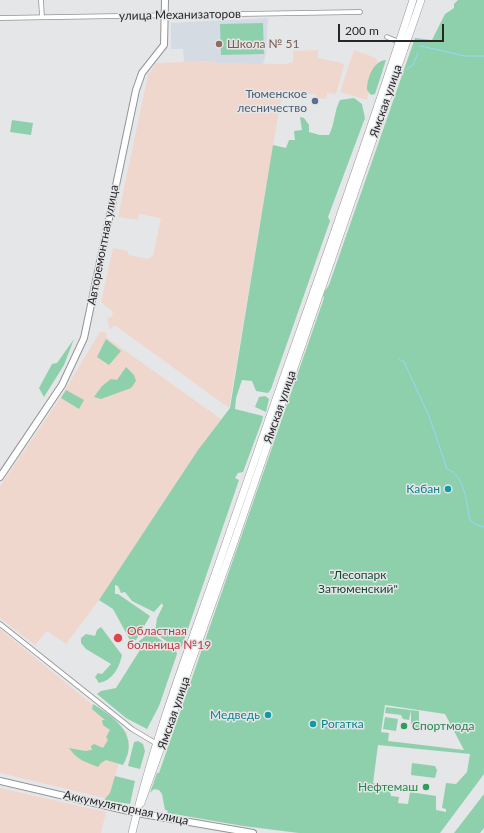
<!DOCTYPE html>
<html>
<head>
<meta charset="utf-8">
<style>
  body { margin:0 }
  #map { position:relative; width:484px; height:833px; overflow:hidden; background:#e5e6e8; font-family:Lato,sans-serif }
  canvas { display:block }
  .scale { position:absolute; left:338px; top:24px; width:106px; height:18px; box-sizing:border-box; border:2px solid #272728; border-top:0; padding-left:5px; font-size:12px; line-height:14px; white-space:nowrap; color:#272728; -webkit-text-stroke:3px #e5e6e8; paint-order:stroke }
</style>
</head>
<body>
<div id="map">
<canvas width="484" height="833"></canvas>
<div class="scale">200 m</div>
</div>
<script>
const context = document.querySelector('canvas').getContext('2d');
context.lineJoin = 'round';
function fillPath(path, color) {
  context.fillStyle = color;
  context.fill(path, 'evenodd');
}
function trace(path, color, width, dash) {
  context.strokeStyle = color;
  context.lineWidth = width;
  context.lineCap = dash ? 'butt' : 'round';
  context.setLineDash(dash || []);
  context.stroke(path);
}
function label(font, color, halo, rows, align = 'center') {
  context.font = font + ' Lato,sans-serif';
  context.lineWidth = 3;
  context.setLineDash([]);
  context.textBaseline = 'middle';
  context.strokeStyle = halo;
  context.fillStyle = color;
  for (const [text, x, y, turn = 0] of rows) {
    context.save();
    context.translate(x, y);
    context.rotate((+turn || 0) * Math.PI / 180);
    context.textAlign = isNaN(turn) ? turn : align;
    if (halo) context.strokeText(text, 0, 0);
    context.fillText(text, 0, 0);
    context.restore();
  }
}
fillPath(new Path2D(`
  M318 50V58L342 63 344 66 336 94 327 93 326 99 316 98V94L282 93 229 408 116 326 112 327 110 330 107 318 113 316 112 311 101 302 113 248 128 251V255L148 259 153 256 161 218 139 214 138 220 118 217 148 75 156 63 215 61 217 63 285 64 293 62V51Z
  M354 50 376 58 378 63 375 66 367 90 369 93 367 100 340 92Z
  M100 332H105L107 334 106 337 221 419 99 600 66 644 47 631 35 645 0 618V486L57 403Z
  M0 629 127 733 109 799 0 773Z
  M0 788 106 812 101 833H0Z`), '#efd7cd');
fillPath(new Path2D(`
  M268 18 266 54 263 64 216 63 215 61 184 62 183 49H171V23Z`), '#d5dbe3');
fillPath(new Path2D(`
  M458 0H484V774L440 833H299L243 826 168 813 167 810H165L162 794 159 790 154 789 150 793 157 773H159L324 298 323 294 329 285 415 38 432 40 445 14 454 8V4ZM385 705 445 714 464 750 388 741 389 733 381 732ZM378 745 470 754 467 772 456 784 446 783 442 808 446 809V812L436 810V796L410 792 408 804 398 803 399 797 391 796 390 790 373 783Z
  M263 23 264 54 221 55 220 24Z
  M386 60 375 94 371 95 367 90C367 78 373 61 386 60Z
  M354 98 362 104 365 118 328 217 330 221 271 389 268 393 256 391 252 381 242 380 236 398 235 409 263 416 262 421 243 472 238 473 235 478 239 480 182 646 180 650 177 649 155 633 157 618 163 606 162 603 154 612 132 601 125 592 121 593 118 586 115 585V594H118L150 616 136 640 131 642 113 609 99 600 198 450 230 408 273 145 286 148 289 140H295L294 131 302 130 300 117 304 118 309 125V132L320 135H329C335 124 334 111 340 100Z
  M12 120 33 123 31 135 10 132Z
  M74 339 64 365 44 397 39 388 52 364 57 363Z
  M106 339 121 351 109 365 97 357Z
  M126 367 134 375 136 381 131 388 101 399 94 397 102 386 111 379 117 380Z
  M66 390 84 400 79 409 61 398Z
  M265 396 269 399 266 412 255 407 259 397Z
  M101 627 122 655C119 668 113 680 99 683L95 677 98 673 102 674 111 664 86 649 81 643V638L86 634 95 636 97 630Z
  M150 632 176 651 177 654 159 706 147 729 126 718 97 694 101 691 116 688 140 650 137 643Z
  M93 704C117 719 140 736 123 765L106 760 101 763 98 767C86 762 77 760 69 748L85 751 92 750 91 746 94 744 103 748 108 740 106 737 110 730 103 725 102 720H105L92 709Z
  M386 707 411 710 409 720 403 719 401 715 385 713Z
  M411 710 419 711V732L411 724Z
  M385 717 398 719 396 731 383 729Z
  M138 741 143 744 145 751 140 769 128 766 134 742Z
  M412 763 435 766 437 770 435 778 411 775Z
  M115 776 135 781 130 804 104 800 110 793Z
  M484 794V828L480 833H454Z`), '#8ed0ac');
trace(new Path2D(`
  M421 46 465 56H484
  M407 69 413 65 418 53
  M399 359 404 362 429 416 447 469C462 474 466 496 468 510 469 513 469 517 470 520 473 524 479 526 484 527`), '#93d9fd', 1);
const street = new Path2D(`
  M41 0 42 17
  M0 18 360 12
  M387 37 399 42
  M0 624 132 729 157 744`);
const secondary = new Path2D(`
  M0 477 62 385 84 338 136 90 142 73 164 45 165 0
  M0 781 137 813 253 833`);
const primary = new Path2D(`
  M141 803 232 548 421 0
  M132 833C155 734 193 639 226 543 288 362 354 182 413 0`);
trace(street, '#949496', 5.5);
trace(secondary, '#949496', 8);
trace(primary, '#949496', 8);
trace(street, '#fff', 4);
trace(secondary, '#fff', 6);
trace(primary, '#fff', 7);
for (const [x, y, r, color] of [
  [219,44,4,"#8d6e63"],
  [315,101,4,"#5c6f8a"],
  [448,489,4,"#0f9aa8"],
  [118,638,5,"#e0444e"],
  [268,715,4,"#0f9aa8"],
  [313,724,4,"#0f9aa8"],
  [404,726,4,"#2e9e5b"],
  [426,787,4,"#2e9e5b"]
]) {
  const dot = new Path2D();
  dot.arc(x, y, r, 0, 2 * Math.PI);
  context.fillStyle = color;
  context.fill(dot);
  trace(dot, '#e5e6e8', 1.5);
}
label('12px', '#272728', '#e5e6e8', [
  ["улица Механизаторов",180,15,-1],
  ["Ямская улица",386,101,-71],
  ["Авторемонтная улица",103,245,-79],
  ["Ямская улица",280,407,-71],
  ["Ямская улица",174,713,-71],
  ["Аккумуляторная улица",126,808,12]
]);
label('12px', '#785e54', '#e5e6e8', [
  ["Школа № 51",227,44]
], 'left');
label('12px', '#4e5e75', '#e5e6e8', [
  ["Тюменское",307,94],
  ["лесничество",307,108]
], 'right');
label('12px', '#0d838f', '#e5e6e8', [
  ["Кабан",440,489],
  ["Медведь",260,715],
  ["Рогатка",321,724,"left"]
], 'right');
label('12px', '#124830', '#e5e6e8', [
  ["\"Лесопарк",358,575],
  ["Затюменский\"",358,589]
]);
label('12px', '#be3a42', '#e5e6e8', [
  ["Областная",127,631],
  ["больница №19",127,645]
], 'left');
label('12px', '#27864d', '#e5e6e8', [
  ["Спортмода",412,726],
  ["Нефтемаш",418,787,"right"]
], 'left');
</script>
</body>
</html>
